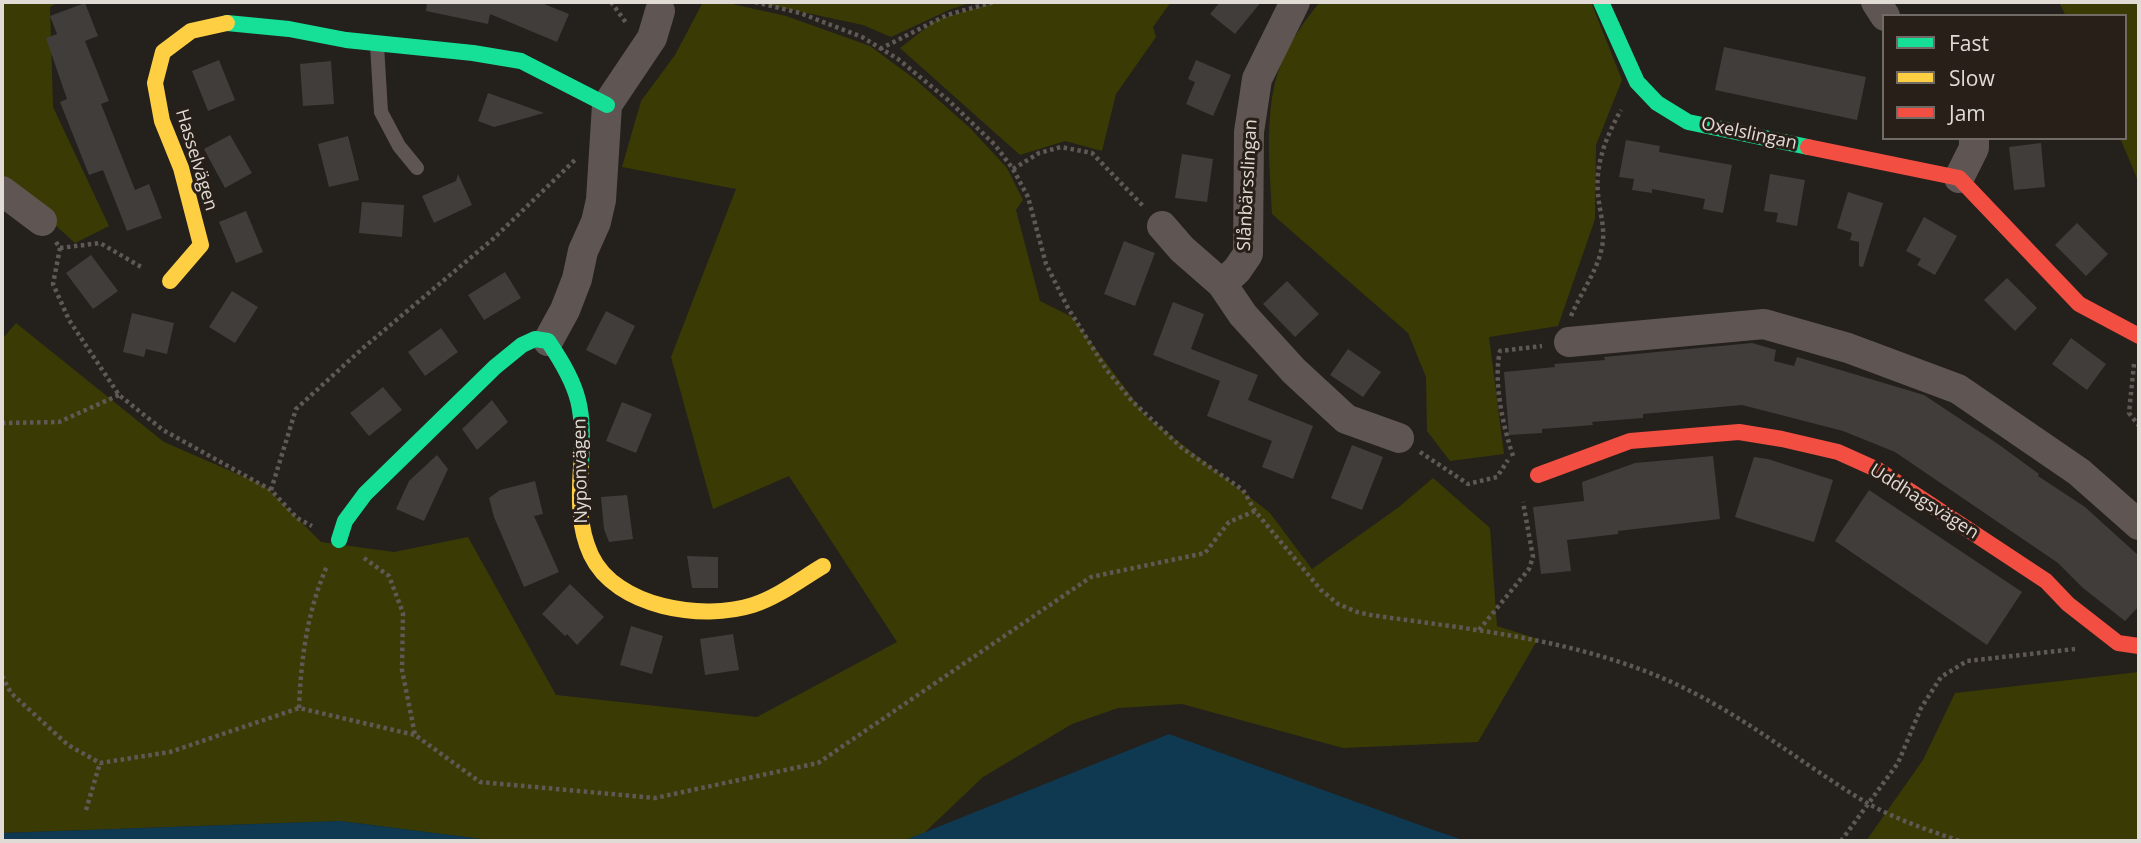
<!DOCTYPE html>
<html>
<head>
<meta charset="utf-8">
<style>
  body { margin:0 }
  #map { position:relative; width:2141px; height:843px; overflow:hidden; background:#24201c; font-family:"Open Sans",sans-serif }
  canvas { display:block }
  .frame { position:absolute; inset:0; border:4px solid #e1dbd6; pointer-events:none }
  .legend { position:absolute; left:1882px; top:14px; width:245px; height:126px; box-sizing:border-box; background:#281f18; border:2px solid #726a64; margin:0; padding:9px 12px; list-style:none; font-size:21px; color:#e1dbd6 }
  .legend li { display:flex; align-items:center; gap:14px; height:35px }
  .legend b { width:35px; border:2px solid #726a64 }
</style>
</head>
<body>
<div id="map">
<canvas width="2141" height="843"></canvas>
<div class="frame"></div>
<ul class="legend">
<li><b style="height:9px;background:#16e098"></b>Fast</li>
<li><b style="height:9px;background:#ffcf43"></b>Slow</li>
<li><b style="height:9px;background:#f24e42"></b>Jam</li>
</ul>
</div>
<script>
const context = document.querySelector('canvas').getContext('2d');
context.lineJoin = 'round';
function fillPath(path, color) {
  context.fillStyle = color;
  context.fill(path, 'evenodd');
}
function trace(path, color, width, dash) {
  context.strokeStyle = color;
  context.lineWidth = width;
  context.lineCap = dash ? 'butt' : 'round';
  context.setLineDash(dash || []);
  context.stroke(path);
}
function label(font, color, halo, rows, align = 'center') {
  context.font = font + ' "Open Sans",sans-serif';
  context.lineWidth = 6;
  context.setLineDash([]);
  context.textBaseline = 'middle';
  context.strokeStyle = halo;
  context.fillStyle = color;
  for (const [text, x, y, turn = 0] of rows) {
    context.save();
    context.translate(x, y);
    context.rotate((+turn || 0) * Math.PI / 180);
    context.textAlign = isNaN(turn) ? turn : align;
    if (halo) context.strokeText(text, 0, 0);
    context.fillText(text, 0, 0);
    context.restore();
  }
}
fillPath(new Path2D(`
  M2 2H59L50 7 53 107 109 226 75 243 2 177Z
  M755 2H972L949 10 891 37 863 25Z
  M996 2H1171L1153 27 1156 37 1116 94 1102 151 1065 141 1020 155 900 48 936 20Z
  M1320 2H1591L1622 80 1596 145 1595 219 1558 326 1489 337 1504 454 1450 461 1427 431 1426 377 1408 333 1272 214C1270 169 1263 104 1282 62 1291 40 1305 20 1320 2Z
  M2059 2H2139V183L2120 138H2125V16H2066Z
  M728 3 786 16 870 46 916 80 970 128 1007 168 1023 200 1016 210 1040 301 1072 317 1146 416 1270 513 1312 569 1399 507 1433 478 1490 528 1497 626 1538 639 1478 742 1343 748 1182 704 1118 708 1072 724 983 777 924 833 903 841H497L340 821 2 833V339L16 323 164 442 265 486 321 542 394 552 468 537 556 695 757 717 897 642 789 476 713 509 671 357 736 189 622 167 641 101 675 55 702 4Z
  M2139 672V841H1866L1923 760 1955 693Z`), '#3a3b04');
fillPath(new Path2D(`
  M1169 734 1428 828 1466 841H903Z
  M340 821 497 841H2V833Z`), '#0e3950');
fillPath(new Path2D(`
  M427 2H539L569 14 557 42 490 14 488 24 426 11Z
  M1220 2H1261L1235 34 1210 14Z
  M85 3 98 36 85 41 109 101 101 104 135 190 149 184 162 218 127 231 103 170 89 175 60 102 67 99 46 38 57 34 50 16Z
  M1724 47 1866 77 1857 120 1715 90Z
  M219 60 235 100 208 111 192 71Z
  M1196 60 1231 75 1213 116 1186 104 1195 82 1188 79Z
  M331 61 334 104 303 106 300 64Z
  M488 93 544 113 494 127 478 121Z
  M230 135 252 173 225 188 204 149Z
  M348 136 359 180 329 187 318 144Z
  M1626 140 1660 146 1659 152 1732 165 1723 213 1703 209 1705 199 1652 189V193L1632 190 1634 179 1619 177Z
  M2041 143 2045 187 2014 190 2009 147Z
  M1182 154 1213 159 1207 202 1175 198Z
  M458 174 472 205 434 223 422 196 456 181Z
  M1770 174 1805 180 1797 226 1776 222 1778 213 1764 211Z
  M1848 192 1883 203 1863 267 1859 266V242L1850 240 1852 233 1837 228Z
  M362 202 404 205 402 237 359 233Z
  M246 211 263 252 236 263 219 222Z
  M1924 217 1957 236 1935 275 1917 265 1921 259 1906 251Z
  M2077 223 2108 254 2086 276 2055 245Z
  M1124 241 1155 253 1135 306 1104 294Z
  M91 255 118 291 93 309 66 273Z
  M505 272 521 298 484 320 468 295Z
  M2007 278 2037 308 2015 331 1984 300Z
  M1287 281 1319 314 1295 337 1263 304Z
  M232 291 258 307 235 343 209 327Z
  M1173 302 1204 314 1191 349 1258 375 1248 400 1313 426 1293 479 1262 467 1272 441 1207 416 1220 381 1153 355Z
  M606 311 635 326 616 365 586 350Z
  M132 313 174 323 167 354 146 349 144 357 123 352Z
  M441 328 458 352 425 376 408 352Z
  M2071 338 2106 364 2087 390 2052 364Z
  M1752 343 1776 350 1774 361 1794 366 1797 357 1924 395 1998 444 2039 474 2038 476 2085 507 2139 556V606L2125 621 2083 588 2058 563 1895 452 1843 431 1742 405 1643 414V418L1592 422 1593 425 1542 429V433L1509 435 1504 372 1555 367 1554 364 1605 360 1604 357Z
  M1348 349 1381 372 1363 397 1330 375Z
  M383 387 402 410 369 436 350 413Z
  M492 400 508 422 477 450 462 429Z
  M622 402 652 414 636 453 606 441Z
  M1352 445 1383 457 1362 510 1331 498Z
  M437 455 448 469 424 521 396 509 409 481Z
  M1713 456 1720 519 1618 531V534L1567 540 1571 571 1541 574 1533 507 1584 501 1582 482 1635 463Z
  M1754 457 1768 459 1833 480 1814 542 1735 517Z
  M535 481 543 514 534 516 559 572 524 587 494 517 489 498 500 490Z
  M1869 490 2022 592 1987 645 1835 541Z
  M627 495 633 539 609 542 604 529 601 497Z
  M687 556 718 557V588H692Z
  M570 584 604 617 577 645 567 634 565 636 542 614Z
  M631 626 663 636 652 674 620 665Z
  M733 634 739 670 705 675 700 639Z`), '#403d3b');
trace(new Path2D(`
  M611 2 627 24
  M755 2 800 13 862 37 898 59 948 100 995 145 1013 169 1028 197 1046 264 1068 308 1106 369 1132 401 1182 448 1243 490 1255 511 1321 590 1338 604 1357 612 1371 615C1482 631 1595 641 1696 694 1754 724 1806 766 1862 800 1892 818 1927 830 1960 841
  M880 49 947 15 994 2
  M1013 169 1039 153 1061 147 1092 153 1144 207
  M56 242 60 248 53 284 69 320 119 395 163 430 271 490 297 518 312 526
  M60 248 100 243 143 268
  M1571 316C1581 292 1597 272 1602 247 1606 228 1599 211 1598 193 1595 163 1607 135 1621 110
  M2134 364 2129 413 2139 426
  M2 423 59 422 119 395
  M1420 452 1468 484 1497 477 1508 460
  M1513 456C1503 426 1493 381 1500 351L1542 346
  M271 490 296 409 363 348 493 239 577 158
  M364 558 389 576 403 613 402 670 415 735 480 782 655 798 818 763 1091 577 1205 553 1229 522 1255 511
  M1479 630 1529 569 1533 557 1523 502
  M2 676 11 693 68 745 100 763 170 752 299 708 415 735
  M299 708C301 659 307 612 327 566
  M86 810 100 763
  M1841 841 1898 763 1921 708 1941 677 1967 661 2075 649`), '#5f5855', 4.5, [3.5, 3.5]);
trace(new Path2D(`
  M377 45 381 112 399 146 417 168`), '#5f5653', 14);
trace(new Path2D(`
  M1876 2 1885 16
  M1959 178 1974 148V138
  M2 191 42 221
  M1162 226 1182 249 1222 284 1243 315 1294 371 1346 419 1399 438
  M1222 284 1237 270 1248 254 1249 132 1257 79 1295 2
  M548 341 565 310 577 279 583 251 596 222 601 200 607 105 652 38 660 11
  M1569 342 1764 324 1848 348 1958 389 2079 472 2139 525`), '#5f5653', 30);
trace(new Path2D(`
  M1601 2 1637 82 1657 103 1688 122 1808 147
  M227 23 289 29 346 40 473 53 521 61 607 105
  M339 540 345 521 365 494 495 367 522 345 535 339 548 341C581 390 584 408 581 466`), '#16e098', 16);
trace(new Path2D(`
  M170 281 201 245 181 168 162 121 155 83 163 52 191 31 227 23
  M581 466C579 497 578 527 591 555 616 608 703 621 753 605 778 597 801 579 823 566`), '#ffcf43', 16);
trace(new Path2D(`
  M1808 147 1959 178 2079 304 2139 336
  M1538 475 1630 441 1739 432 1782 439 1838 452 1878 470 2046 581 2068 604 2118 643 2139 646`), '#f24e42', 16);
label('18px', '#e1dbd6', '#281f18', [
  ["Oxelslingan",1749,134,12],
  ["Hasselvägen",196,160,73],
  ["Slånbärsslingan",1248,185,-87],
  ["Nyponvägen",581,471,-91],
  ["Uddhagsvägen",1924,502,32]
]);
</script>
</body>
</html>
